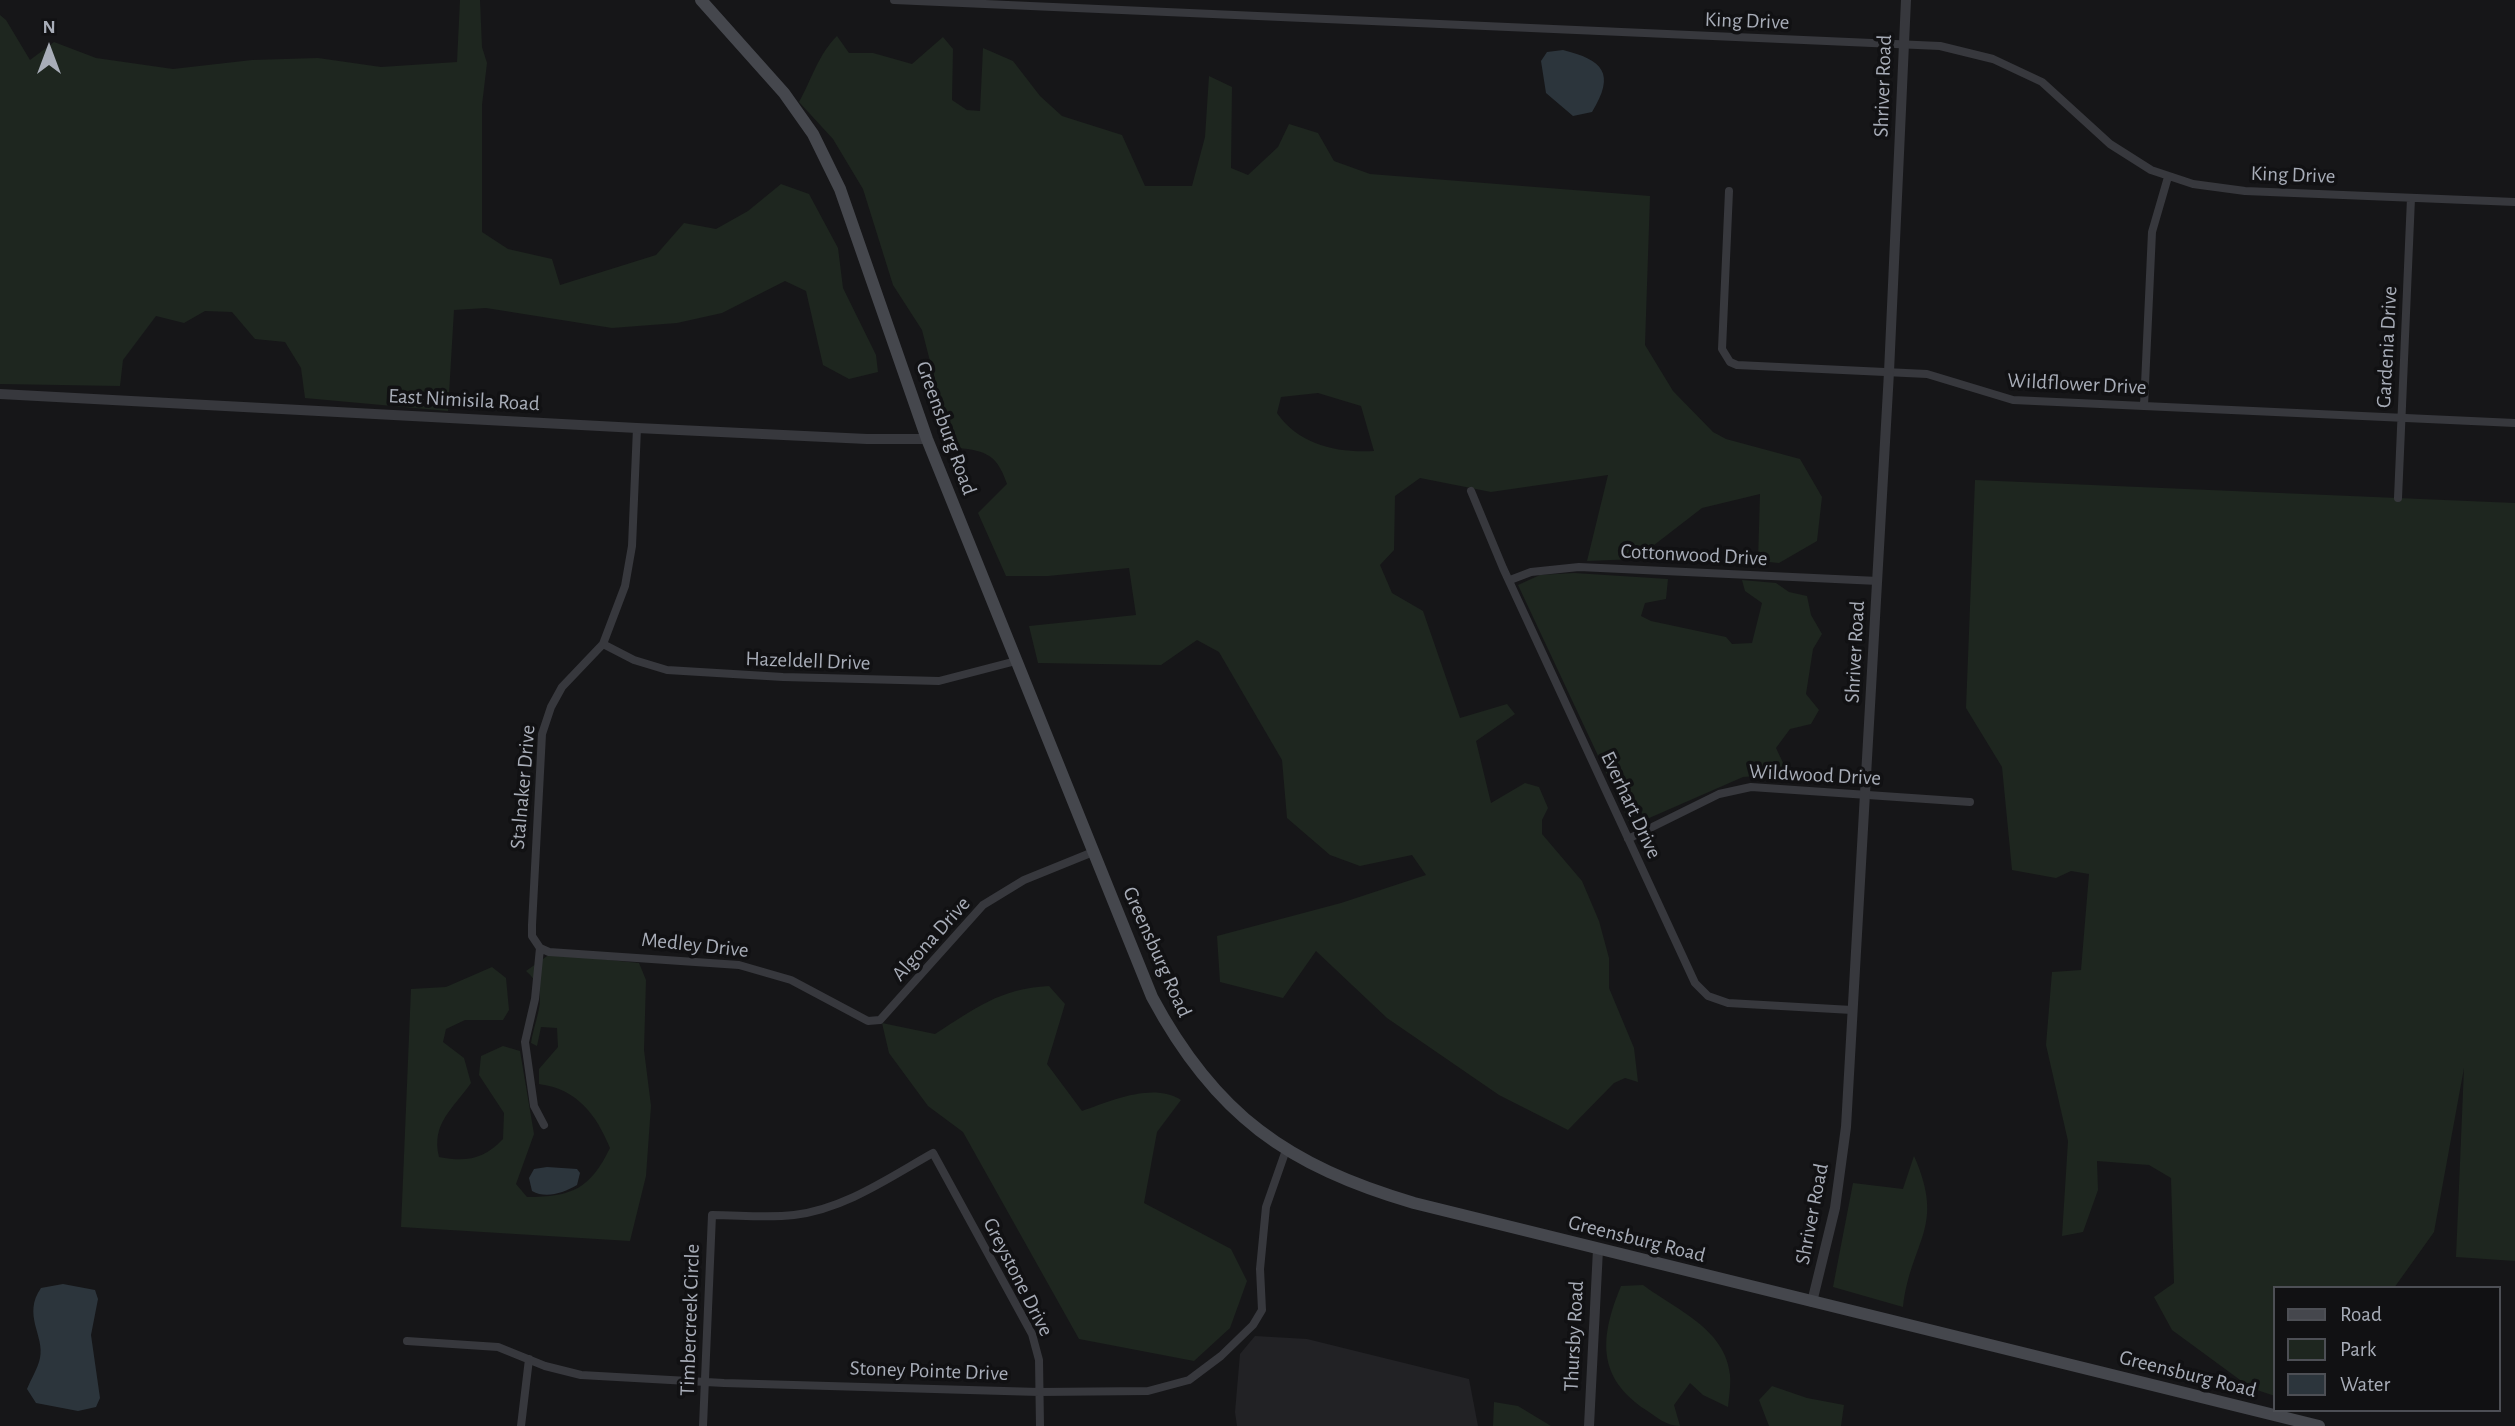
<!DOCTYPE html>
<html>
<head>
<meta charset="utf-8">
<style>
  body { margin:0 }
  #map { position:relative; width:2515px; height:1426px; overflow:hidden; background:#161618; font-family:"Alegreya Sans",sans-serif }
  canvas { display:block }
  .legend { position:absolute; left:2273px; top:1286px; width:228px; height:126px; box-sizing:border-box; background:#111113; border:2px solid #4d4f55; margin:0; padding:9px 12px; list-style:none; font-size:21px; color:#a8adb8 }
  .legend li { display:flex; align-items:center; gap:14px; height:35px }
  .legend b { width:35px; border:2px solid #4d4f55 }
  .north { position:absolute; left:14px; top:14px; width:70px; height:70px; -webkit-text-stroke:5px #111113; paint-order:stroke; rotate:0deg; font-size:19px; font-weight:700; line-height:28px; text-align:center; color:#a8adb8 }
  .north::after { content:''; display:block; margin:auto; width:24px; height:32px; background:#a8adb8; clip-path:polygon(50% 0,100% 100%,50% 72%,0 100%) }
</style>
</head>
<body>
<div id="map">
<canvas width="2515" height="1426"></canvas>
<ul class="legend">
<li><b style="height:9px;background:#45474d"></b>Road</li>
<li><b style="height:19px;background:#1e261f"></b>Park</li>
<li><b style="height:19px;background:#2c353c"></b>Water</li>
</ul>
<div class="north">N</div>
</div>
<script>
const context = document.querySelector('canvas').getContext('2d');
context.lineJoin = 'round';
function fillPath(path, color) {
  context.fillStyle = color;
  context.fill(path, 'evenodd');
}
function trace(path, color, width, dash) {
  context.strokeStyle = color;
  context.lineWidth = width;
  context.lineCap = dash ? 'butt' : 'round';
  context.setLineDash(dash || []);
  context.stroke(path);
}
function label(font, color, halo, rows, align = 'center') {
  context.font = font + ' "Alegreya Sans",sans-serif';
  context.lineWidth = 7;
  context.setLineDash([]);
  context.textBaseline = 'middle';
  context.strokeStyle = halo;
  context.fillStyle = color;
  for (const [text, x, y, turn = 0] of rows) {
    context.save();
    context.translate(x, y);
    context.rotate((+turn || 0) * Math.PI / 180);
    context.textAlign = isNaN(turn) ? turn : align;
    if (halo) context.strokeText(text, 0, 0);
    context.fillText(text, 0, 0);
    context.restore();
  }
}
fillPath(new Path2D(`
  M1255 1336 1307 1339 1469 1379 1478 1426H1237L1235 1412 1240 1354Z`), '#222225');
fillPath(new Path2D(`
  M460 0H480L482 47 487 63 482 105V232L508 249 552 259 560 285 656 255 684 223 716 229 748 211 781 184 809 194 838 248 843 288 876 355 878 372 849 379 823 365 806 291 785 281 722 313 677 323 612 328 486 308 454 310 448 411 305 398 301 368 285 342 255 339 232 312 205 311 184 323 156 316 123 360 120 386 0 384V15L6 20 30 60 54 42 96 58 173 69 252 60 318 58 381 67 457 62Z
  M837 36 849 53H873L912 64 943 37 953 49 952 100 967 110 980 111 983 48 1013 61 1040 96 1062 116 1122 135 1145 186H1192L1205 137 1209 76 1232 87 1231 168 1248 175 1278 147 1289 124 1318 133 1334 161 1370 174 1650 196 1645 345 1673 391 1713 432 1726 439 1800 459 1822 497 1817 541 1779 563 1758 561 1760 494 1702 508 1636 559 1587 561 1608 475 1491 492 1420 478 1395 496 1394 550 1380 565 1392 593 1423 611 1460 718 1507 704 1515 714 1476 741 1491 803 1525 783 1539 787 1548 808 1542 820V834L1582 881 1599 921 1609 958V988L1634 1048 1638 1082 1625 1078 1614 1083 1568 1130 1499 1095 1387 1018 1316 951 1283 998 1220 982 1217 936 1341 903 1426 875 1412 855 1360 866 1330 855 1287 818 1282 760 1219 652 1197 640 1161 665 1038 663 1029 626 1136 615 1129 568 1048 576H1006L978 513 1007 484C996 451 983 451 952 447L922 330 893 285 863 189 833 139 799 102C812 79 818 55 837 36ZM1318 393 1361 406 1374 451C1337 453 1299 445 1277 413L1281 397Z
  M1975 480 2515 503V1261L2456 1257 2464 1068 2434 1232 2394 1288H2275V1396L2251 1388 2172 1330 2154 1297 2174 1283 2171 1178 2149 1165 2097 1161 2098 1190 2083 1232 2062 1236 2068 1141 2046 1045 2052 972 2081 970 2089 874 2071 871 2056 878 2012 870 2002 767 1966 708Z
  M1574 573 1668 579 1666 599 1645 603 1641 616 1651 621 1726 637 1732 644 1752 643 1762 603 1745 591 1742 580 1776 583 1789 592 1807 596 1811 615 1822 634 1813 649 1806 694 1819 710 1811 724 1790 729 1776 748 1785 767 1781 774 1743 777 1631 826 1518 585 1540 575Z
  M550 954 639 963 646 980 644 1050 651 1106 646 1176 630 1241 401 1227 411 989 446 987 492 967 506 978 509 1010 503 1020H465L446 1029 443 1042 464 1058 471 1083C453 1109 431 1123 439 1157 466 1162 483 1160 503 1139L504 1113 479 1075 481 1056 503 1046 520 1051 534 1134 516 1184 527 1197C572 1197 590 1189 610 1148 596 1114 577 1089 539 1084V1069L558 1047 557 1028 541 1027 537 1046 531 1043C536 1013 551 993 526 971Z
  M1049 986 1065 1004 1047 1064 1082 1111C1111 1101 1153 1082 1181 1100L1157 1132 1144 1203 1231 1249 1247 1281 1230 1328 1194 1361 1079 1339 963 1132 928 1106 889 1053 882 1023 935 1034C976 1008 999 989 1049 986Z
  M1914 1156C1946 1228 1911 1240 1903 1307L1833 1287 1853 1183 1903 1189Z
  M1643 1285C1675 1309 1726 1329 1730 1375 1731 1385 1729 1397 1728 1407L1703 1395 1690 1383 1674 1405 1680 1426C1666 1426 1657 1417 1646 1410 1596 1377 1600 1337 1621 1286Z
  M1772 1386 1807 1398 1844 1405 1841 1426H1769L1759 1400Z
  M1494 1402 1518 1406 1551 1426H1493Z`), '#1e261f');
fillPath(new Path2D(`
  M1563 50C1603 60 1616 73 1592 112L1573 116 1546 93 1541 61 1547 52Z
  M547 1167 577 1169 580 1173 577 1185C563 1193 546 1199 532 1191L529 1178 534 1169Z
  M63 1284 95 1290 98 1299 91 1335 100 1398 96 1407 78 1411 36 1403 27 1389C31 1379 38 1368 40 1358 45 1336 22 1315 41 1288Z`), '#2c353c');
trace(new Path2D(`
  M894 0 1940 46 1993 59 2042 82 2110 144 2151 170 2193 184 2245 191 2515 202
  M1729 191 1722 349 1730 362 1737 365 1927 374 2013 400 2515 423
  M2144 406 2152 232 2168 177
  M1471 491 1503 568 1695 983 1708 996 1728 1003 1852 1010
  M2398 498 2411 198
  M1510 580 1531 572 1579 567 1878 581
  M603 644 634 660 667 670 783 677 939 681 1016 661
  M1628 839 1719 794 1751 787 1970 802
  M540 948 549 952 739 965 791 980 868 1021 880 1020 983 905 1024 880 1093 852
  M544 1125 534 1106 525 1042 535 999 540 948 532 936V925L542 734 551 707 562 687 603 644 625 586 632 546 637 428
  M407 1341 498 1347 545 1366 581 1375 724 1383 1039 1392 1148 1391 1189 1380 1221 1356 1253 1325 1262 1310 1260 1269 1266 1207 1286 1150
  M521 1426 529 1359
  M703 1426 712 1215C739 1215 767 1218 794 1215 845 1209 890 1177 933 1153L1032 1334 1039 1360 1040 1426`), '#37383d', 8);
trace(new Path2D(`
  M0 394 637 428 867 439H927
  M1812 1302 1835 1208 1846 1127 1889 372 1906 0
  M1589 1426 1598 1249`), '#37383d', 10);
trace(new Path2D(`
  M701 0 784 93 813 134 840 189 927 439 1152 997C1215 1115 1288 1166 1414 1203L2319 1426`), '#45474d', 12);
label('21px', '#a8adb8', '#111113', [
  ["King Drive",1747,21,2],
  ["Shriver Road",1883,86,-88],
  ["King Drive",2293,175,2],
  ["Gardenia Drive",2387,347,-87],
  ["Wildflower Drive",2077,384,3],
  ["East Nimisila Road",464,400,3],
  ["Greensburg Road",946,428,70],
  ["Cottonwood Drive",1694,555,3],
  ["Shriver Road",1855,652,-87],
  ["Hazeldell Drive",808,661,2],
  ["Wildwood Drive",1815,775,3],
  ["Stalnaker Drive",523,787,-85],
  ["Everhart Drive",1631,805,65],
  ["Algona Drive",931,939,-48],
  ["Medley Drive",695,945,6],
  ["Greensburg Road",1157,952,66],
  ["Shriver Road",1812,1214,-79],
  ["Greensburg Road",1637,1239,14],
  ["Greystone Drive",1018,1277,63],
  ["Timbercreek Circle",690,1320,-88],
  ["Thursby Road",1574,1336,-87],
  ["Stoney Pointe Drive",929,1371,2],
  ["Greensburg Road",2188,1374,14]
]);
</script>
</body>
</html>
